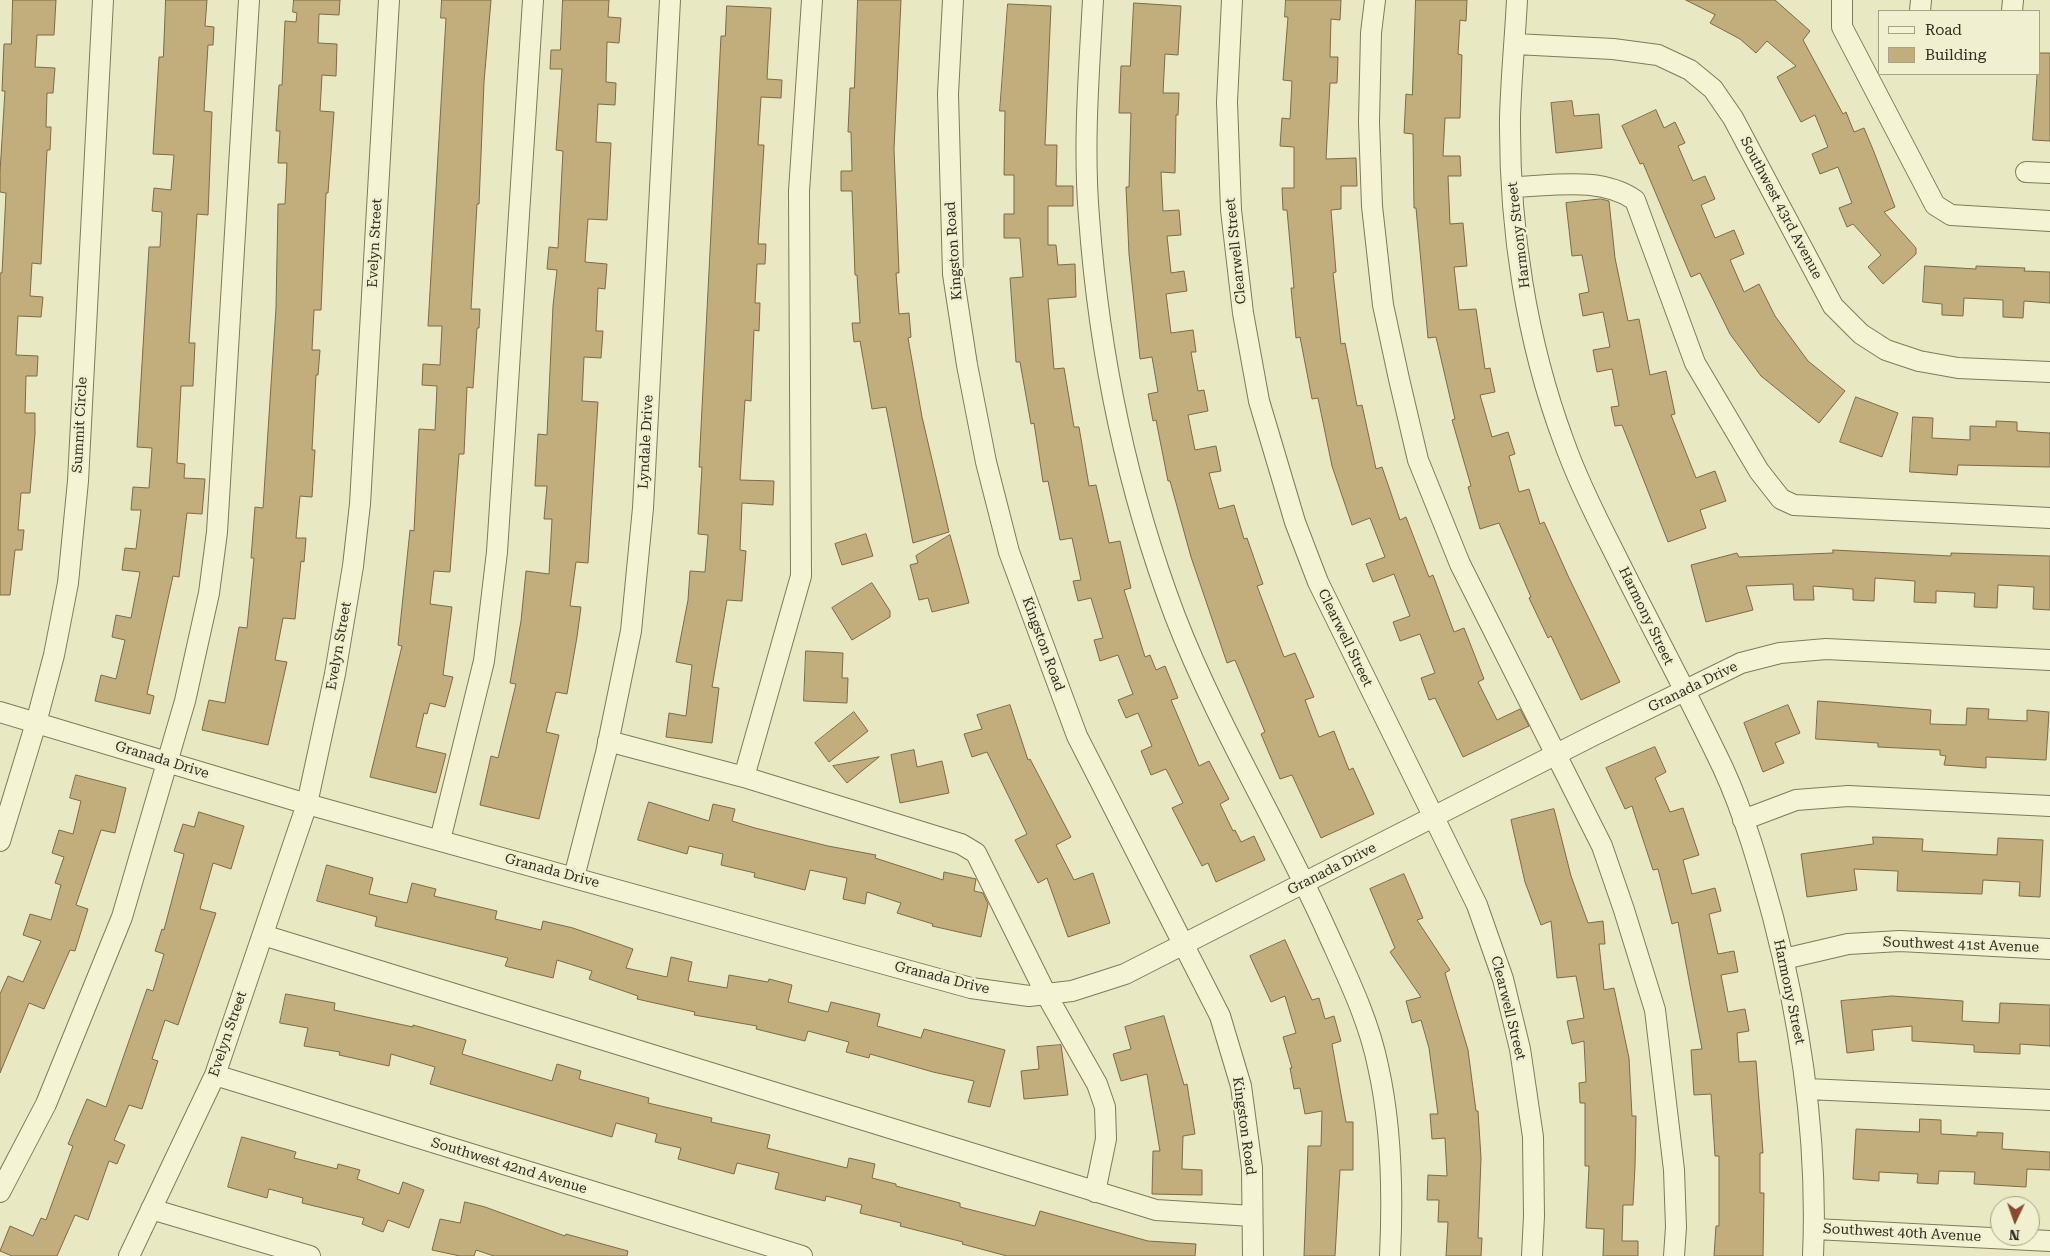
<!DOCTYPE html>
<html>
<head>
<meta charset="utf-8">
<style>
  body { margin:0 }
  #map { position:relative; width:2050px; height:1256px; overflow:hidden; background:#e8e8c2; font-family:"Roboto Serif",serif }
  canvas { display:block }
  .legend { position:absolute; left:1878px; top:10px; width:162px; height:65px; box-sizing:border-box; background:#f0f0d0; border:1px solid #a4a289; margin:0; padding:6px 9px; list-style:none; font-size:15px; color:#312d1e }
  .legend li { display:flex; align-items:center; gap:10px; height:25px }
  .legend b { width:25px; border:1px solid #a4a289 }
  .north { position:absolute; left:1990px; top:1196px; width:50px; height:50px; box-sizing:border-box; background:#f0f0d0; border:1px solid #a4a289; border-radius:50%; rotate:183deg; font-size:14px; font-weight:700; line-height:20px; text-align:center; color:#312d1e }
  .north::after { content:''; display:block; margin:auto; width:18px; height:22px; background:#884b32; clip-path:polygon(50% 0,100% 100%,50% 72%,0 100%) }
</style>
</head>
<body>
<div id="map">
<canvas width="2050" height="1256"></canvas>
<ul class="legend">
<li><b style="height:6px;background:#f4f4d4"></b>Road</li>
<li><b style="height:14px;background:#c2ae7c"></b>Building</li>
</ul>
<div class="north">N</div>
</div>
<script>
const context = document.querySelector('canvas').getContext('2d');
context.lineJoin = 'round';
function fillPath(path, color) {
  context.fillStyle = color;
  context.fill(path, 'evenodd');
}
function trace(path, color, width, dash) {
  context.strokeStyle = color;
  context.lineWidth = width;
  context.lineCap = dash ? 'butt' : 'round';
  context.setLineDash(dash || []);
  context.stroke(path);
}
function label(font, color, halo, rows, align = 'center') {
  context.font = font + ' "Roboto Serif",serif';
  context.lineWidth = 5;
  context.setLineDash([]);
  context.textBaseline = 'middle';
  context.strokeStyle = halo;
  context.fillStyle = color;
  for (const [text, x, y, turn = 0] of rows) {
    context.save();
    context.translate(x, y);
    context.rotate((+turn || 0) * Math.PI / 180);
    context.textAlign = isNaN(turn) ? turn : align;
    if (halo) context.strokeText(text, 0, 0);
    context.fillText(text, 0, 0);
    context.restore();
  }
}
const building = new Path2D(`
  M13 0H56L54 35H37L35 67 55 68 53 93H47L46 127H51L50 150H47L41 264 32 263 30 296 43 297 41 317 18 316 16 355 38 356 37 376H26L25 413H35V434L30 493H21L18 530H24L22 550H15L10 595H0V273H2L6 193 0 192V172L5 91H2L4 44H11Z
  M166 0H207L205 26 214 27 213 45H208L204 111 212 112 208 215 197 214 189 343H195L193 386H181L177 463 185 464 184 478 205 479 202 514 187 513 179 577 173 576 147 694 154 696 150 714 95 701 101 675 116 679 125 640 112 637 116 615 131 618 140 572 122 570 125 548 136 549 141 510H131L133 487 149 488 152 448 137 447 149 247H160L162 212 152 211 154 188 171 190 174 155 153 154 159 57H163Z
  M294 0H340L339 15 319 14 318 43 337 44 336 76 322 75 320 111 334 112 328 193H326L321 310H314L312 350H320L318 375H316L312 450H315L312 497 300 496 296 538H306L304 562 301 561 295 619 283 618 275 660 287 662 268 745 202 730 209 700 225 703 239 627 247 628 254 558H251L255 507 263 508 276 308 278 204H285L287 163H278L280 131H276L279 85H282L285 21 296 22 297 13 293 12Z
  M442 0H491L484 82 479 204H477L471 309H480L479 328H477L473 388 467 387 464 454H459L450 572 434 571 430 604 452 607 443 675 453 677 445 707 430 703 427 714 424 713 416 747 446 754 436 793 370 777 402 646 398 645 410 530 414 531 419 429 435 430 437 386 422 385 423 364 440 365 442 326H428L446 18H441Z
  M563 0H609L608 17 621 18 619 43 607 42 606 82 616 83 615 105 598 104 596 142 611 143 607 220 588 219 585 262 607 264 605 289 598 288 596 331H603L601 358 584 357 582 401 598 402 588 563 576 562 570 606 581 607 577 637 567 694 556 692 546 732 559 735 539 819 480 805 491 756 498 758 516 684 510 683 521 621 526 571 549 574 552 519H544L547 486H535L538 434 547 435 553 306 557 270 547 269 549 247 558 248 563 151 556 150 562 69H550L551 50H560Z
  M858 0H901L894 149 899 273H896L899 314 909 313 911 337 908 338 922 417 949 532 913 543 886 407 872 409 860 341 854 342 852 323H860L857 275H855L852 191H841V171H852L851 132H848L850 88H854Z
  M1286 0H1341L1340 20 1331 19 1330 57H1338L1337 83H1330L1326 159 1356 158 1357 186H1341V209L1331 210 1336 272 1333 273 1341 344 1345 343 1357 406 1362 405 1376 469 1382 467 1400 520 1406 517 1429 577 1433 575 1454 632 1464 628 1484 679 1478 682 1497 720 1520 709 1529 726 1463 757 1435 698 1429 700 1421 678 1435 673 1420 634 1400 641 1393 622 1410 616 1394 574 1373 582 1366 564 1385 557 1370 518 1352 525 1332 466 1318 398 1312 399 1300 337 1296 338 1291 288H1294L1287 210H1283L1282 188H1294V147L1280 146 1282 118 1290 119 1292 81 1283 80 1288 17H1285Z
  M1416 0H1467L1466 21 1460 20 1458 54 1462 55 1460 118H1445L1443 156H1460L1461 176H1448L1450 224 1463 223 1467 266 1454 267 1459 310 1476 309 1485 369 1490 368 1495 392 1480 395 1492 437 1508 432 1515 454 1509 456 1519 492 1529 489 1540 524 1544 522 1569 578 1620 682 1581 700 1551 636 1548 638 1529 598 1531 597 1499 523 1480 529 1468 487 1471 486 1452 420 1455 419 1436 337 1428 338 1416 208H1414L1413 134 1404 133 1406 94 1412 95Z
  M1686 0H1775L1810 31 1803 40 1843 114 1846 112 1854 132 1864 128 1874 152 1895 207 1884 212 1916 248V254L1883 284 1868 267 1881 255 1853 224 1847 227 1839 208 1852 203 1838 167 1820 174 1812 154 1828 147 1815 115 1801 122 1777 77 1796 66 1767 41 1756 53 1740 39 1710 23 1715 15Z
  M1134 3 1181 6 1178 55 1165 54 1163 93H1179L1178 115H1176L1175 173 1161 172 1163 211 1179 210 1181 235 1167 236 1171 273 1184 271 1187 291 1166 294 1171 333 1193 330 1196 352H1191L1198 391 1204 390 1208 411 1188 415 1195 450 1216 446 1221 471 1209 473 1219 509 1234 505 1244 539 1247 538 1263 584 1257 586 1284 657 1295 653 1314 697 1305 700 1319 737 1334 731 1349 770 1353 768 1374 814 1321 838 1292 775 1280 779 1261 734 1265 732 1235 660 1227 663 1191 557 1170 481H1168L1156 420 1153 421 1148 394 1158 392 1152 357 1140 359 1129 254 1126 187H1129L1131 113H1119L1121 66H1130Z
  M1008 4 1051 6 1045 145H1057L1056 186H1073V206H1048V245H1056L1058 265 1075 264 1076 297 1048 299 1054 369 1064 368 1074 427H1079L1089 486 1096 485 1109 543 1120 541 1131 588 1124 590 1145 657 1150 655 1156 670 1165 666 1178 698 1171 700 1199 766 1209 761 1229 799 1220 804 1233 831 1235 830 1241 842 1254 836 1265 860 1216 882 1208 863 1202 866 1172 808 1183 803 1166 769 1151 775 1141 751 1152 746 1138 713 1126 718 1118 700 1133 694 1118 655 1100 661 1094 640 1103 638 1091 598 1078 601 1073 581 1081 580 1072 538 1060 540 1048 481 1043 482 1034 423 1031 424 1020 362H1016L1010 278 1023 277 1020 238H1004V214H1014V175H1004L1005 111H1000Z
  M727 6 771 8 767 79 782 80 781 98 761 97 758 145H764L758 244H766L765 264H757L755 303H760L759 331 754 330 751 401 745 400 740 480 774 481 773 505 742 503 740 550 746 551 742 601 727 600 712 687 719 688 712 743 666 737 669 713 686 716 692 665 676 662 688 600 690 571 705 572 708 535 698 534 702 467H699L721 36H725Z
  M2039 53H2050V141L2033 140Z
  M1572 101 1574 116 1599 114 1602 148 1556 153 1551 103Z
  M1656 110 1664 128 1675 122 1685 143 1678 146 1693 181 1705 176 1715 199 1701 205 1715 238 1734 230 1744 254 1730 260 1744 292 1759 284 1775 316 1808 361 1845 391 1819 423 1761 376 1730 334 1700 273 1691 277 1643 163 1640 164 1622 126Z
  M1601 199 1609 201 1615 258 1628 321 1639 319 1650 375 1666 371 1675 414 1671 415 1696 478 1715 471 1726 501 1700 510 1706 528 1668 542 1622 425 1615 426 1611 407 1619 406 1612 369 1597 372 1593 350 1610 347 1603 312 1583 316 1579 294 1589 292 1582 255 1572 256 1566 203Z
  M1925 266 1976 269V266L2025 268 2024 271 2050 272V303L2024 301 2023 318 2003 317V300L1964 298 1963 316 1942 315V304L1923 302Z
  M1856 397 1898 413 1882 457 1840 442Z
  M1913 417 1933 418 1932 438 1970 440V426L1996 427V421L2017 422V431L2050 433V467L1958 465 1957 475 1910 472Z
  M866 534 873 556 842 565 835 544Z
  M950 535 969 603 932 612 928 598 919 600 910 565 918 563 916 556Z
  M1833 550 1951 556V553L2050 556V610L2033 609 2034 587 1998 585 1997 608 1974 607 1975 593 1936 591V603L1914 602 1915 581 1875 578 1874 601 1853 600V589L1813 586 1814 600H1794L1793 584 1746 586 1753 610 1706 622 1691 565 1737 553 1739 557 1833 553Z
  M872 583 890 611V617L852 640 832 608Z
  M806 651 843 653 842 678H848L847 703 804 701Z
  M1818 701 1931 710 1930 724 1966 725 1967 708 1989 709 1988 719 2027 721V710L2049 712 2046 760 1986 757V768L1944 765 1946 756 1940 755V750L1878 747V743L1816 739Z
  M1010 705 1028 760 1030 759 1071 837 1056 845 1074 880 1093 873 1110 923 1068 937 1047 878 1038 883 1015 840 1027 834 987 752 972 757 964 734 982 729 977 715Z
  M1788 705 1800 733 1775 743 1784 763 1763 772 1744 723Z
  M854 712 868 731 829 762 815 743Z
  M1655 747 1666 772 1655 778 1670 812 1683 808 1699 855 1683 860 1692 894 1715 888 1721 911 1709 914 1718 954 1734 951 1738 972 1721 975 1728 1012 1745 1009 1749 1031 1737 1033 1739 1062 1756 1061 1763 1153H1760V1193H1764L1763 1256H1714L1716 1226H1719V1156H1715L1711 1094 1694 1095 1691 1050 1702 1049 1678 922 1672 924 1658 869 1653 870 1632 806 1625 809 1606 768Z
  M914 750 917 767 942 761 949 793 900 803 891 755Z
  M879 757 847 783 833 766Z
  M76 775 126 788 115 833 101 830 76 905 88 909 75 951 70 950 44 1009 29 1003 0 1073V994L8 976 23 982 41 941 23 935 30 914 51 920 61 885 55 883 64 857 52 853 59 830 73 834 81 801 70 798Z
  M649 802 709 821 713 804 735 809 732 821 755 828 828 846 876 855 875 858 943 880 944 872 976 879 974 891 983 893 988 904 981 937 932 926 933 924 897 913 901 903 867 892 865 904 843 899 847 878 810 870 805 890 754 877 755 873 721 865 723 854 689 846 687 854 638 840Z
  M1554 809 1571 876 1588 923 1603 921 1605 944H1599L1604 990 1614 988 1629 1058 1632 1116H1636L1635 1166 1633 1205H1623L1622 1241H1638V1256H1603L1604 1229 1586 1228 1589 1166H1585V1103H1580L1579 1083 1586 1082 1584 1041 1572 1044 1567 1021 1584 1018 1576 976 1557 978 1551 921 1541 925 1525 882 1511 820Z
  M199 812 244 826 231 869 213 863 200 909 216 913 178 1025 165 1020 152 1059 158 1061 142 1109 129 1105 114 1140 125 1145 117 1164 109 1161 88 1220 75 1215 57 1256H12L0 1251 10 1226 33 1236 41 1218 46 1220 73 1146 68 1144 87 1099 106 1107 147 989 153 991 164 954 155 951 162 929 164 930 184 854 174 851 183 824 194 827Z
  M1873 837 1923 839 1922 851 1997 855 1998 838 2043 840 2040 897 2019 896 2020 882 1983 880 1982 894 1897 891 1898 871 1854 869 1857 890 1807 897 1801 854 1873 844Z
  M327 865 373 878 369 894 407 903 412 883 436 889 434 896 497 911 495 919 541 930 543 921 573 928 633 949 626 968 667 977 671 957 692 962 688 981 727 988 729 975 768 982 769 979 792 985 788 1002 828 1012 831 1002 880 1014 877 1026 921 1038 924 1029 1005 1050 990 1107 968 1102 974 1081 933 1072 870 1054 869 1058 846 1052 849 1042 808 1031 805 1041 756 1029 757 1026 694 1015 695 1012 637 999 638 996 589 979 592 971 557 960 553 978 505 966 508 958 375 926 377 917 317 901Z
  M1404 874 1423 918 1417 920 1450 970 1445 973 1468 1050 1476 1111H1478L1481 1158 1478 1238H1482L1481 1256H1446L1448 1222H1438L1439 1200H1427L1428 1175 1447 1176 1445 1138 1432 1139 1430 1114H1438L1429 1048 1421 1020 1412 1023 1406 1001 1421 997 1390 952 1395 948 1370 889Z
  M1285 940 1312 1000 1319 998 1325 1019 1334 1016 1341 1041 1332 1044 1346 1122H1353V1170H1340L1335 1256H1304L1308 1146H1321L1322 1111 1305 1114 1300 1088 1294 1089 1290 1068H1292L1283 1037 1296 1033 1285 996 1271 1002 1250 956Z
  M286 994 335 1003 334 1010 413 1027V1025L466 1040 462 1054 552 1081 557 1064 581 1071 579 1079 649 1098 648 1103 712 1118 711 1122 770 1135 767 1148 847 1168 849 1158 875 1164 872 1178 896 1184V1186L960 1203V1207L1035 1226 1040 1211 1148 1241 1196 1244 1195 1256H1007L962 1244 963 1242 900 1226 901 1223 860 1213 862 1205 826 1196 825 1201 775 1189 779 1173 737 1163 734 1174 678 1159 681 1148 655 1142 657 1134 616 1123 612 1137 430 1084 435 1067 391 1054 389 1066 339 1055 340 1052 304 1046 308 1028 280 1023Z
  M1892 996 1963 1001 1962 1021 1999 1023 2000 1003 2050 1005V1046L2020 1044V1054L1974 1052V1045L1912 1041V1026L1872 1030 1874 1050 1847 1053 1841 1001Z
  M1164 1016 1184 1085 1187 1084 1195 1134 1183 1136 1182 1169 1202 1170V1195L1152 1194 1153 1151H1160L1147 1074 1121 1081 1113 1054 1131 1049 1125 1027Z
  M1061 1045 1068 1095 1024 1099 1021 1071 1039 1069 1037 1047Z
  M1920 1119 1941 1120V1134L1977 1136V1132L2003 1133 2002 1149 2050 1152V1170L2027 1169 2026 1187 1974 1184 1975 1172 1939 1171 1938 1184 1917 1183 1918 1174 1879 1172V1181L1853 1179 1856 1129 1919 1132Z
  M242 1137 296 1152 294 1158 337 1169 338 1164 360 1170 357 1179 399 1194 403 1182 424 1190 409 1228 388 1220 383 1232 362 1224 364 1218 302 1203 303 1198 269 1189 267 1198 228 1187Z
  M465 1202 485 1207 565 1236 566 1234 628 1251 627 1256H494L476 1250 474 1256H460L432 1250 440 1219 460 1223Z`);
fillPath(building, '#c2ae7c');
trace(building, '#7c6b44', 1);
const minor = new Path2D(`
  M953 0 948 94 953 274 967 365 986 462 1009 552 1077 736 1220 1016 1241 1086 1252 1168 1253 1256
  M1093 0C1089 72 1083 145 1089 217 1099 353 1127 489 1175 616 1218 727 1281 828 1329 936 1348 978 1369 1021 1378 1066 1392 1128 1393 1193 1390 1256
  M1232 0 1227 102 1231 210 1243 313 1259 401 1295 522 1318 582 1477 905 1503 979 1520 1049 1533 1137 1534 1216 1532 1256
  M1375 0 1371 33 1369 122 1372 206 1383 305 1399 379 1418 460 1460 564 1602 846 1624 910 1655 1010 1674 1170 1676 1227 1674 1256
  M1517 0C1515 39 1511 79 1510 118 1509 227 1526 340 1564 442 1577 479 1595 515 1613 550 1649 623 1688 694 1723 768 1745 816 1759 866 1773 917 1802 1029 1818 1141 1813 1256
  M1842 0V27L1935 205 1951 215 2050 221
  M1920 11 1921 0
  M2012 11 2013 0
  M1515 44 1613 49 1658 55 1690 70 1713 89 1733 118 1833 306 1861 334 1886 350 1919 361 1958 368 2050 372
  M2026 172 2050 173
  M1513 187C1553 186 1600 176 1635 200L1695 363 1759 471 1781 499 1794 505 2050 518
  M0 712 307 804 971 988 1029 996 1072 991 1125 974 1594 735 1741 663 1780 653 1826 649 2050 660
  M608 741 744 777 961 844 976 853 1046 994 1097 1084 1105 1107 1106 1139 1095 1192
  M744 777 801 576 799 191 812 0
  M1743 820 1796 800 1848 796 2050 806
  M440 840 484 661 497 552 533 0
  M0 841 36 723 54 655 68 583 78 481 103 0
  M574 877 606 753 631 631 643 508 670 0
  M263 935 1156 1210 1252 1216
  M1784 959 1848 944 1900 941 2050 949
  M215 1075 802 1256
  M1807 1089 2050 1100
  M0 1192 46 1104 122 917 185 701 209 593 217 532 249 0
  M151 1209 310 1256
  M1815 1229 2050 1241
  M129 1256 215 1075 307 804 335 674 353 566 360 504 389 0`);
trace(minor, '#80795b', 22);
trace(minor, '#f4f4d4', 20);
label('14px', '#312d1e', '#f0f0d0', [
  ["Southwest 43rd Avenue",1781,208,62],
  ["Harmony Street",1519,235,-97],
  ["Evelyn Street",375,243,-87],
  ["Kingston Road",954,251,-94],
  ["Clearwell Street",1236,251,-96],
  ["Summit Circle",80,425,-87],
  ["Lyndale Drive",646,442,-87],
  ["Harmony Street",1646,616,64],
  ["Clearwell Street",1345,638,64],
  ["Kingston Road",1043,644,70],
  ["Evelyn Street",339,646,-80],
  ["Granada Drive",1693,687,-26],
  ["Granada Drive",162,760,17],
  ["Granada Drive",1332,869,-27],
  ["Granada Drive",552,871,15],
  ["Southwest 41st Avenue",1961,945,2],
  ["Granada Drive",942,978,14],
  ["Harmony Street",1789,992,78],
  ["Clearwell Street",1508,1008,76],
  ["Evelyn Street",228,1034,-71],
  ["Kingston Road",1244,1126,82],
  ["Southwest 42nd Avenue",509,1166,17],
  ["Southwest 40th Avenue",1902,1233,3]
]);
</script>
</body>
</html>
